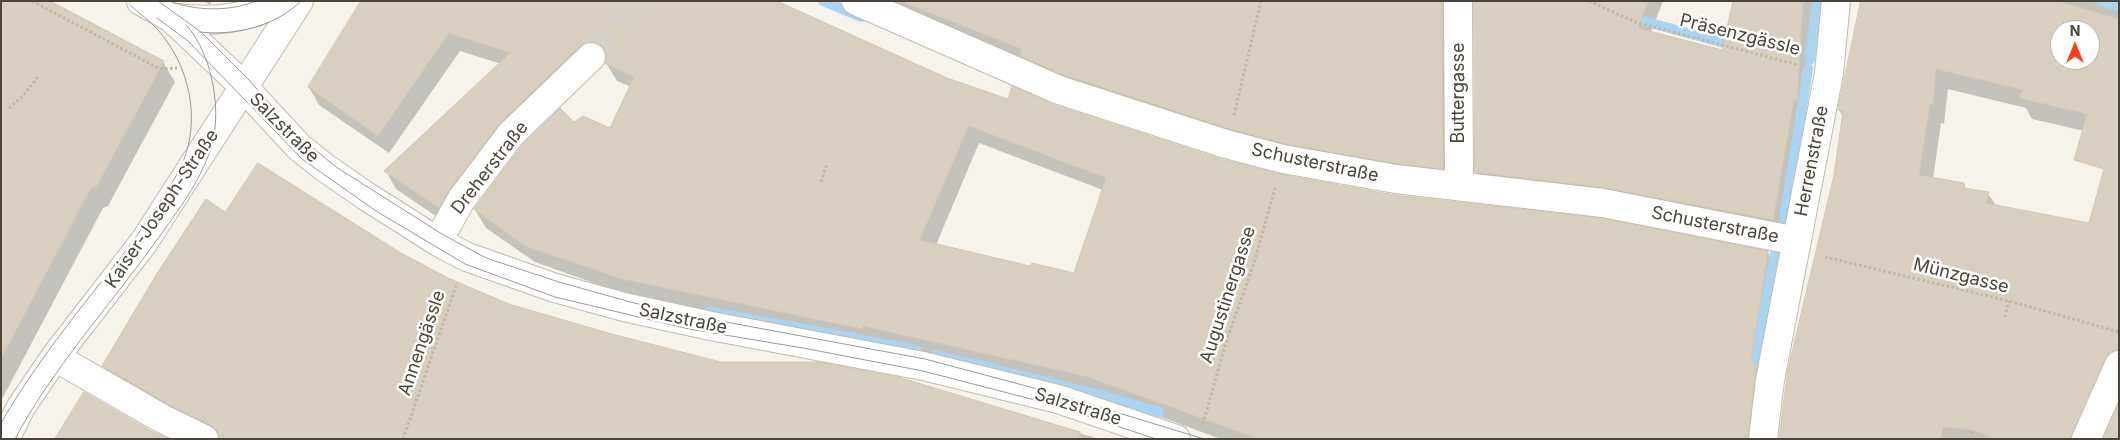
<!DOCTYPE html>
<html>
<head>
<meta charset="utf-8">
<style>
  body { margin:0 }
  #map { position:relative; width:2120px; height:440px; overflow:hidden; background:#f6f3ec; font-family:Inter,sans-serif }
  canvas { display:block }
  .frame { position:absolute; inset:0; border:2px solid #4b4439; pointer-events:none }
  .north { position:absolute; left:2050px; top:20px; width:50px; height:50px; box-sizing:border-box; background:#fff; border:1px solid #b7b4b0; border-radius:50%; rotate:0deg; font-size:14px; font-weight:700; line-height:20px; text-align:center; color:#4b4439 }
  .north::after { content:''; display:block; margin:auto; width:18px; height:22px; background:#fc3f1d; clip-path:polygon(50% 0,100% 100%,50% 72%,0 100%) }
</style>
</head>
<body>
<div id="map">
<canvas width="2120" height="440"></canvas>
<div class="frame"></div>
<div class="north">N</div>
</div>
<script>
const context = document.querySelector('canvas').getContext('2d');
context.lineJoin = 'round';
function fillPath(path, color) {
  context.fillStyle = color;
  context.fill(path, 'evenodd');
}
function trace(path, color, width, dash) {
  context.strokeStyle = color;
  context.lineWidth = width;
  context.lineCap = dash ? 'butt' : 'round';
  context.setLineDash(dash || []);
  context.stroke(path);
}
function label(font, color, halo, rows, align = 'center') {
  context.font = font + ' Inter,sans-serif';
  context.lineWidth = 5;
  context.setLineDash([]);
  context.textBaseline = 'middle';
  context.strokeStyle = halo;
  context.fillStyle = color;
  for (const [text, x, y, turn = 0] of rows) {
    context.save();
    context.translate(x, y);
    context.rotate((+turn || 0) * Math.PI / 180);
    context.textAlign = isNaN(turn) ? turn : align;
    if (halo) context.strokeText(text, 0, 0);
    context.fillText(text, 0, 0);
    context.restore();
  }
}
fillPath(new Path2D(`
  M204 1H212L210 5Z
  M362 1 991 99 1054 106 1221 160 1280 176 1394 196 1768 252 1778 270 1760 439H1221L1100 395 873 343 633 297 535 262 486 228 475 210 574 124 610 130 631 87 617 81 606 63 607 60 598 59 458 209 449 225 396 189 386 171 501 64 460 51 389 153 319 105 309 87ZM979 143 1103 190 1075 274 1031 268 936 245Z
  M874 1H1451L1453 187 1076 94Z
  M1574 1H1663L1651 32 1723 52 1735 1H1813L1806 116 1802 115 1782 236 1485 188 1476 172Z
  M1863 1H2119V139L2032 119 2026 108 1948 89 1944 124 1941 123 1933 179 1966 190 1988 194 2105 358 2117 378 2089 439H1779L1835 175 1843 117 1839 110ZM2060 30H2090V60H2060Z
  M163 62 175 82 108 206 103 208 1 401V122Z
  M225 214 400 254 447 279 508 305 607 335 721 363 897 378 1099 439H212L115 386 104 366Z`), '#0003');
trace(new Path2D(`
  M823 1 861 17
  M2102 1 2119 6
  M1629 17 1735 46
  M1810 60 1817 1
  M1784 221 1808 69
  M709 312 859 339 918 351
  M935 355 1100 395 1159 412
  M1752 376 1776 249
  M2083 414 2095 381`), '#a9d4f2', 10);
const building = new Path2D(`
  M1 1H50L164 61 97 186 91 188 1 359Z
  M361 1H777L947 78 1008 99 1012 86 1054 105 1221 159 1279 174 1394 195 1601 218 1768 251 1751 362 1757 363 1748 439H1259L1088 377 863 326 862 329 622 279 525 246 474 209 523 144 560 108 574 122 583 116 610 128 634 77 605 63 606 53 603 47 596 42H588L581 45 499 124 449 191 439 208 384 171 510 53 449 33 378 136 308 87ZM969 126 1106 178 1074 273 1032 263 1030 266 920 240Z
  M906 1H1442L1443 169 1398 164 1286 144 1230 129 1065 75 1020 56 1022 49 905 3Z
  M1474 1H1648L1638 28 1722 50 1733 1H1803L1797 101 1794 100 1773 220 1606 188 1475 172Z
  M1861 1H2057L2119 19V350L2110 352 2105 359 2071 439H1994L1973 430 1943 427 1941 439H1779L1788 369 1834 175 1843 111 1838 110ZM2060 30H2090V60H2060ZM1936 69 2023 90 2019 98 2087 114 2074 160 2104 169 2089 223 1986 203 1989 192 1965 188 1964 183 1919 175 1930 104H1933Z
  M258 163 401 253 448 278 509 304 608 333 721 362H818L898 377 1080 432 1079 439H219L217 431 211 425 168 404 102 366 156 275 206 199 225 212Z
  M84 392 153 432 168 439H55Z
  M2119 404V439H2103Z`);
fillPath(building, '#d8cfc1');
trace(building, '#d3c7b4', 1);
trace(new Path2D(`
  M591 57 638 1`), '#d4d0c8', 28, [28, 14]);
const pedestrian = new Path2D(`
  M141 1 170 17 181 27 236 79 299 147 324 167 366 196 440 243 467 257 555 288 624 307 711 326 923 366 1058 399 1176 439
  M856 1 1059 90 1226 144 1283 159 1396 179 1603 203 1797 241
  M1458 1 1459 186
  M170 17C210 23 245 20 281 1
  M440 243 442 234 461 200 511 134 591 57
  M55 357 161 418 204 439
  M5 439 21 407 55 357 144 242 299 1
  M1763 439 1770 380 1829 73 1836 1
  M2086 439 2119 365`);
trace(pedestrian, '#c2bbae', 30);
trace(new Path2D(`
  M32 1 160 69 177 68
  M1589 1 1635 22 1798 65
  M9 108 21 98 38 77
  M1234 115 1261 1
  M821 182 827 163
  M1825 257 2009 301 2119 332
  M2005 317 2009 301
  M1203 424 1226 342 1254 263 1275 188
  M403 439 456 286
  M1970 439 1973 430`), '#c4b79f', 3, [2.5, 2.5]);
trace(pedestrian, '#fff', 28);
trace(new Path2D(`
  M158 1 201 32 248 79 285 121 307 143 336 167 442 234 486 258 559 282 634 303 715 320 925 359 1060 395 1204 439
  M169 1C196 11 229 12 256 1
  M157 18 188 41 302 159 376 211 465 264 555 297 689 329 803 348 923 371 1054 405 1156 439
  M199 32C234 36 275 27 301 1
  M1 423C27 378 58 337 90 296 115 265 139 235 160 201 168 189 177 176 183 162 201 118 189 65 158 30 150 21 139 13 130 5
  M15 439C53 368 107 309 154 244 174 216 197 187 209 154 224 116 213 54 186 25`), '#9a9a9a', 1);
label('18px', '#4b4439', '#fff', [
  ["Präsenzgässle",1740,35,14],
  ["Buttergasse",1459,93,-90],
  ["Salzstraße",284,128,45],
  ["Herrenstraße",1812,161,-79],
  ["Schusterstraße",1315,163,12],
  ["Dreherstraße",490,168,-52],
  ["Kaiser-Joseph-Straße",162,209,-56],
  ["Schusterstraße",1715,225,11],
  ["Münzgasse",1961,276,14],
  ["Augustinergasse",1228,295,-72],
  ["Salzstraße",683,319,12],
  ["Annengässle",422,343,-71],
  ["Salzstraße",1078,407,17]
]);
</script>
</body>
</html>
